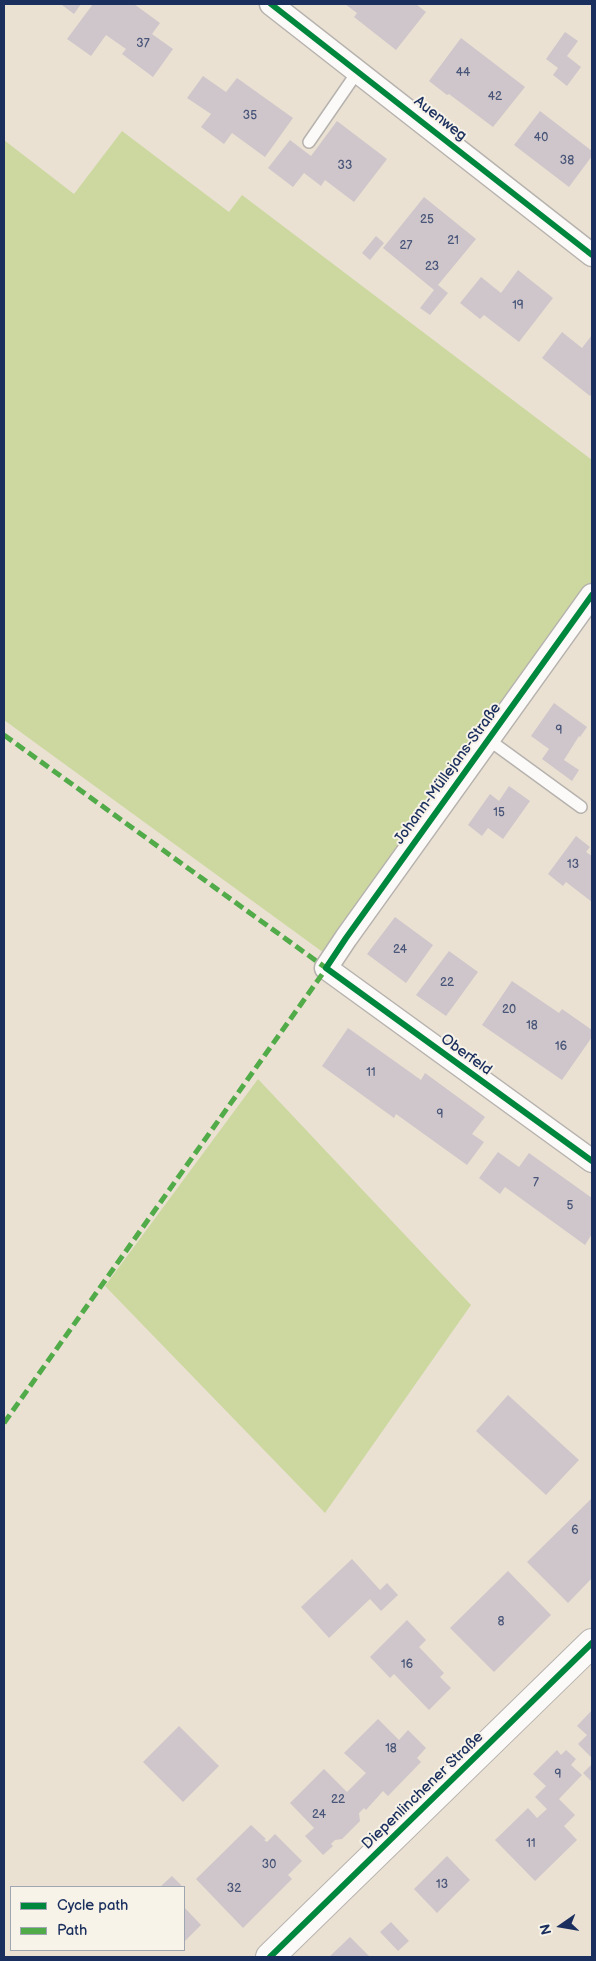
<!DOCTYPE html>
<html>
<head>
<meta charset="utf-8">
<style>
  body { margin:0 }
  #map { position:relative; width:596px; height:1961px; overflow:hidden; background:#eae1d3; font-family:"Balsamiq Sans",sans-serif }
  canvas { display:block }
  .frame { position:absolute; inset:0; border:5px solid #1b2f5e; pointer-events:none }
  .legend { position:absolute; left:10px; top:1886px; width:175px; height:65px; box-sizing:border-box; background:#f7f3e8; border:1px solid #9fa5b1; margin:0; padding:6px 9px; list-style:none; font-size:15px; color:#1b2f5e }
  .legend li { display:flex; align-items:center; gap:10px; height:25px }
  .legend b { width:25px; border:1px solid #9fa5b1 }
  .north { position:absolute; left:536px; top:1901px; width:50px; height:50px; -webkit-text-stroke:4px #f7f3e8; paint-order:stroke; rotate:257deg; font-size:14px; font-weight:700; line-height:20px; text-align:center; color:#1b2f5e }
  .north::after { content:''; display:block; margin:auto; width:18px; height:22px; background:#1b2f5e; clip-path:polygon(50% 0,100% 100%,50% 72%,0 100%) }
</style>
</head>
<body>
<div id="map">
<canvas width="596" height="1961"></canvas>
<div class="frame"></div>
<ul class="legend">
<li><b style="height:6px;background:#00873e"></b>Cycle path</li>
<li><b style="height:6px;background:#52ab49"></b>Path</li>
</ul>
<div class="north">N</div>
</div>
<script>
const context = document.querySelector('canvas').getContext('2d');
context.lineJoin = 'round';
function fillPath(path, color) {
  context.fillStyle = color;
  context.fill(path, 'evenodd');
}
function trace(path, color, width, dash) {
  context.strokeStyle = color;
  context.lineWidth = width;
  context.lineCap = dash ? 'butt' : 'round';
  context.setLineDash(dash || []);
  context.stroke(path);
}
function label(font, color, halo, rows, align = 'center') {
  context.font = font + ' "Balsamiq Sans",sans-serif';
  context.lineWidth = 4;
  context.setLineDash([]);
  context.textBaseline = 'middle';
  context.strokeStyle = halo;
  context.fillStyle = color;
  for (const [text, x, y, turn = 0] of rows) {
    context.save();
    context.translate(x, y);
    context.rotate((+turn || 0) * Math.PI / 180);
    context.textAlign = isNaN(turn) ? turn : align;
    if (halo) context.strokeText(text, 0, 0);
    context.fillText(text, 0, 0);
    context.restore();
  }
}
fillPath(new Path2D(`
  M122 131 229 212 242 195 592 460V583L324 953 4 720V140L74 194Z
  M258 1079 471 1305 325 1513 105 1286Z`), '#ccd8a0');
fillPath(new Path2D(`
  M63 4H81L74 14 62 5Z
  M93 4H134L160 23 152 34 173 49 153 77 122 54 126 49 106 35 91 56 67 39Z
  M345 4H416L426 12 396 50 354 17 357 13Z
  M565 32 578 41 567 56 581 67 567 86 553 75 558 68 546 59Z
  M461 38 525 87 493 127 449 94 447 95 429 81Z
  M203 76 226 92 237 78 293 118 265 157 232 133 224 144 201 127 211 114 187 98Z
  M540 111 592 151V156L569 187 514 145Z
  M337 121 387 159 354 202 325 180 321 186 304 173 293 187 268 168 290 140 311 156Z
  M424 197 476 239 438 285 448 293 430 315 420 308 434 290 383 248Z
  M376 236 384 243 370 260 362 253Z
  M518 270 553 298 519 342 484 315 480 319 460 303 481 277 501 293Z
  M562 332 582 348 592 335V393L590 396 542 358Z
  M554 703 587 727 580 737 579 736 564 760 579 770 572 781 542 759 549 749 531 736Z
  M509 786 530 801 503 839 488 828 482 836 468 825 490 794 499 801Z
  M576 836 590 847 586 852 592 856V902L566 882 563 886 548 874Z
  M395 917 433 945 406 983 367 954Z
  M449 951 478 972 446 1016 416 995Z
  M512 981 559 1013 562 1009 592 1030V1037L562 1080 482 1025Z
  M348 1028 421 1080 425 1073 485 1117 472 1134 484 1142 467 1165 396 1114 394 1118 322 1066Z
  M498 1152 519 1167 529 1153 592 1198V1234L585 1245 505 1187 500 1194 479 1178Z
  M508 1395 579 1460 546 1495 476 1431Z
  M591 1499 592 1500V1578L568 1603 527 1562Z
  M352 1559 380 1590 387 1583 398 1595 381 1611 370 1599 329 1638 301 1607Z
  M508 1571 551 1615 494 1672 450 1628Z
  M407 1620 426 1640 419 1647 444 1673 440 1677 451 1688 429 1710 394 1674 390 1678 370 1657Z
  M592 1710V1758L578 1744 587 1735 577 1726Z
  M378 1719 399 1740 408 1730 426 1748 417 1758 421 1762 388 1796 383 1791 366 1810 364 1808 359 1813 360 1821 342 1839 335 1840 331 1844 333 1846 323 1855 305 1836 314 1828 290 1803 324 1769 347 1792 366 1773 344 1753Z
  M179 1726 219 1766 183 1802 143 1762Z
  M557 1750 561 1755 566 1750 576 1759 571 1765 582 1775 559 1799 575 1815 564 1826 577 1840 535 1881 495 1840 528 1808 537 1818 547 1809 535 1797 546 1786 533 1774Z
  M592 1764V1782L583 1773Z
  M251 1825 266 1839 264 1840 267 1842 275 1834 302 1861 288 1875 292 1879 243 1928 196 1879Z
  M447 1856 470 1880 437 1913 414 1889Z
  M172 1876 183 1887H161L162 1885Z
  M184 1907 201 1925 184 1942Z
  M391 1922 409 1941 398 1951 380 1932Z
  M350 1937 370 1957H329Z`), '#cec6ca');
const lane = new Path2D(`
  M309 142 358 71
  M489 740 581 807`);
const street = new Path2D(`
  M271 4 592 255
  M592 595 346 938 326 968 592 1161`);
const secondary = new Path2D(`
  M270 1957 592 1643`);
trace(lane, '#b6b2ae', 14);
trace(street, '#b6b2ae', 25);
trace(secondary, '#b6b2ae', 30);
trace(lane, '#fcfaf8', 11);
trace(street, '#fcfaf8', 22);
trace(secondary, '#fcfaf8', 28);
trace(new Path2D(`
  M4 735 326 968
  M4 1423 328 966`), '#52ab49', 5, [10, 5]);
trace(new Path2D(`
  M271 4 592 255
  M592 595 346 938 326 968 592 1161
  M270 1957 592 1643`), '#00873e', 6);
label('12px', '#485579', null, [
  ["37",143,44],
  ["44",463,73],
  ["42",495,97],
  ["35",250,116],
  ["40",541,138],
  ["38",567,161],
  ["33",345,166],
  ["25",427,220],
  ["21",453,241],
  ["27",406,246],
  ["23",432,267],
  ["19",518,306],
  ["9",559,731],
  ["15",499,813],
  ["13",573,865],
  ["24",400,950],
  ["22",447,983],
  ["20",509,1010],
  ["18",532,1026],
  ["16",561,1047],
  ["11",371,1073],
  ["9",440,1115],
  ["7",536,1183],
  ["5",570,1206],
  ["6",575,1531],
  ["8",501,1622],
  ["16",407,1665],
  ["18",391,1749],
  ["9",558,1775],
  ["22",338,1800],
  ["24",319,1815],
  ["11",531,1844],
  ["30",269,1865],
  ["13",442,1885],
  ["32",234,1889]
]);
label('15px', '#1b2f5e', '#f7f3e8', [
  ["Auenweg",440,119,38],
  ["Johann-Müllejans-Straße",448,774,-54],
  ["Oberfeld",466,1055,36],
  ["Diepenlinchener Straße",423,1791,-44]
]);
</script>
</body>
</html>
